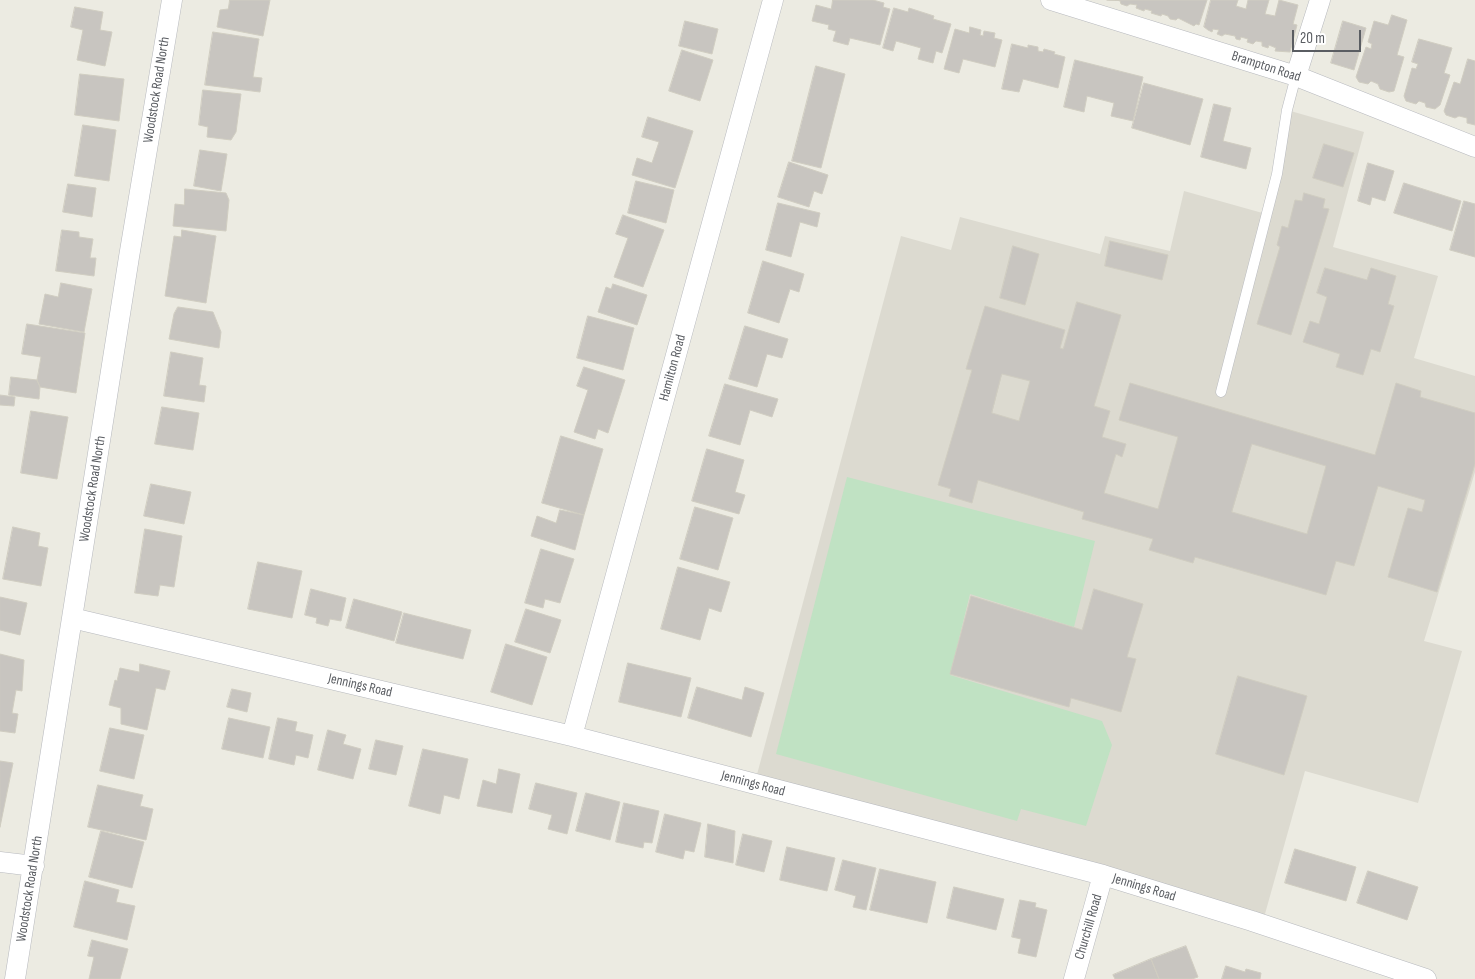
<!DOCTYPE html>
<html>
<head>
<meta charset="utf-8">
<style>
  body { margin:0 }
  #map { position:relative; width:1475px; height:979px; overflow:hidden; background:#ecebe2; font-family:"Sofia Sans Condensed",sans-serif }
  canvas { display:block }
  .scale { position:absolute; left:1292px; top:30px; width:69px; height:22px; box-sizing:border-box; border:2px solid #5a5d62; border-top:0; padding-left:6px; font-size:15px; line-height:18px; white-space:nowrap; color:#5a5d62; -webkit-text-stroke:4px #fff; paint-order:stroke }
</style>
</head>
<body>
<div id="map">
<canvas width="1475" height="979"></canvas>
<div class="scale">20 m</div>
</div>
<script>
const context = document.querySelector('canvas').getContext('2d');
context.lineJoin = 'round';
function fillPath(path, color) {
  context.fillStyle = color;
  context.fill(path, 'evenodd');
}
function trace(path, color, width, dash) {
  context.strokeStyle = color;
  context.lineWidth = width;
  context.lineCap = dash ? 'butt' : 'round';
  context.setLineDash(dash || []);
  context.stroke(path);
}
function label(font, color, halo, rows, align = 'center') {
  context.font = font + ' "Sofia Sans Condensed",sans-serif';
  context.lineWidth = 4.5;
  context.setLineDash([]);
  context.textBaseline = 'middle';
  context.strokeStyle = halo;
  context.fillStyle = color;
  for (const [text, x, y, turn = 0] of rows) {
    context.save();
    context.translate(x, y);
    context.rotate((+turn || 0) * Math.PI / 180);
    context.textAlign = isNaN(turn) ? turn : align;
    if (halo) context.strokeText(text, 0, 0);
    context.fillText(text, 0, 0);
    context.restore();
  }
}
fillPath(new Path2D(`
  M1287 110 1364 132 1333 247 1438 276 1414 358 1475 376V472L1424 641 1462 651 1418 803 1305 771 1263 921 755 782 901 236 951 250 960 217 1100 254 1105 236 1170 251 1184 191 1266 214Z`), '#dcdad0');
fillPath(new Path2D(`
  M847 477 1095 541 1074 627 970 594 950 675 1102 721 1112 745 1086 826 1021 809 1017 821 776 754Z`), '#c0e2c3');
const building = new Path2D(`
  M230 0H270L263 36 217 27 220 10 228 9Z
  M833 0H873L884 3 883 7 890 9 880 45 850 38 848 45 833 41 836 31 828 29 829 25 812 21 816 5 831 9Z
  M1107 0H1207L1199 25 1196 24 1194 26 1178 18 1176 20 1170 19 1168 16 1162 14 1161 16 1151 13 1152 11 1145 9 1144 11 1136 8 1137 5 1130 4 1127 6 1121 4 1120 1Z
  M1211 0H1238L1236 6 1246 9 1248 0H1269L1265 14 1275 16 1279 0 1298 5 1293 24 1297 25 1290 52 1275 51 1276 48 1269 45 1268 48 1262 46V42L1256 41 1253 44 1247 42 1248 39 1241 37 1240 40 1236 39 1235 36 1225 34 1222 36 1217 34 1219 30 1213 29 1212 32 1208 30 1204 27Z
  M75 7 103 12 100 30 112 32 105 66 77 60 83 30 71 27Z
  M894 8 908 12 909 8 934 16 933 19 951 24 942 53 936 51 933 63 918 59 921 48 896 41 893 51 883 48Z
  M1392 15 1407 20 1397 55 1404 57 1394 91 1389 92 1380 89 1378 84 1371 81 1368 84 1359 82 1356 77 1366 47 1371 49 1372 44 1368 42 1374 21 1388 25Z
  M685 21 718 29 712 54 679 46Z
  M1343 21 1366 28 1354 70 1331 63Z
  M970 27 981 30 980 35 983 36 984 31 995 33 994 38 1002 40 995 67 963 59 959 73 944 69 955 29 969 33Z
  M213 32 259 39 253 77 262 78 260 92 205 85Z
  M1419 39 1452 48 1444 73 1450 75 1440 105 1435 109 1426 107 1425 103 1419 101 1416 104 1406 101 1404 96 1412 68 1416 69 1418 64 1412 62Z
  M1012 44 1028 48V45L1038 47V51L1043 52 1044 49 1055 52 1054 54 1065 57 1058 88 1023 79 1019 92 1002 89Z
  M682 50 713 60 700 101 669 91Z
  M1468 59 1475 61V125L1467 123V118L1459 116 1455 118 1446 115 1444 111 1454 82 1460 84Z
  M1075 60 1143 77 1133 121 1111 116 1114 103 1087 96 1084 112 1064 107Z
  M816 66 845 74 821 168 792 161Z
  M80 74 124 79 119 121 75 115Z
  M1144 83 1203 99 1190 145 1132 128Z
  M203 90 241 94 236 132 231 140 207 137 208 127 199 125Z
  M1214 104 1231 108 1223 141 1251 148 1246 169 1201 157Z
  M648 117 693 131 675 188 632 175 637 158 652 163 659 142 642 137Z
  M83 125 116 130 109 181 75 176Z
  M1324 144 1354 153 1343 187 1313 178Z
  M200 150 227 154 221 191 194 186Z
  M789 162 828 175 822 194 814 191 809 207 778 197Z
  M1368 163 1394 171 1385 201 1372 197 1370 205 1358 201Z
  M636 181 674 190 666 223 628 213Z
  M1404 183 1461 201 1452 231 1394 213Z
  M68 184 96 188 92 217 63 212Z
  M185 189 226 193 229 200 226 231 173 226 175 204 184 205Z
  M1304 193 1325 199 1323 208 1329 209 1291 335 1257 324 1280 247 1277 245 1282 226 1288 228 1295 200 1302 201Z
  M1464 201 1475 204V257L1450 250Z
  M778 203 820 213 817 227 800 222 791 257 766 250Z
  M623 215 664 230 643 287 614 277 628 238 616 234Z
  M62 230 79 232V237L93 239 90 258H96L94 276 56 271Z
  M182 230 216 236 206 303 165 296 174 236 181 237Z
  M1110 241 1168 255 1162 280 1105 266Z
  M1013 246 1039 254 1025 305 1000 298Z
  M763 261 804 274 799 292 790 289 779 323 748 313Z
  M1325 268 1367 280 1371 268 1396 276 1388 304 1394 306 1380 352 1371 349 1363 375 1336 367 1340 354 1303 342 1310 321 1319 324 1327 297 1317 293Z
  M61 283 92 289 84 332 39 324 45 294 58 297Z
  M613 284 647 295 637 325 598 312 606 287 611 289Z
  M1077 302 1121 315 1094 406 1110 411 1102 437 1126 444 1122 457 1116 454 1104 493 1158 509 1178 437 1119 420 1130 383 1375 455 1396 383 1421 391 1420 397 1475 413V464L1437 592 1388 577 1408 508 1422 512 1425 500 1378 486 1354 566 1336 561 1326 595 1195 557 1193 563 1149 550 1153 539 1082 519 1084 512 978 480 972 503 949 496 951 489 938 485 972 370 966 369 985 306 1065 330 1060 348 1063 349ZM1002 374 1030 381 1019 421 992 413ZM1252 444 1326 466 1307 534 1232 512Z
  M178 307 213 312 221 332 219 348 169 339 174 314Z
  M588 316 634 328 623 370 577 358Z
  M27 324 85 333 76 393 40 387 37 380 41 357 22 354Z
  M745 326 788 339 782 358 767 354 757 387 729 379Z
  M171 352 203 358 199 385 206 386 204 402 164 396Z
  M584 367 625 380 608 433 598 429 595 439 574 432 588 390 577 386Z
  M11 377 37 380 40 387 39 399 9 395Z
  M725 384 778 399 772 417 750 410 740 445 709 436Z
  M0 395 15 397 14 406 0 405Z
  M162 407 199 413 193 450 155 444Z
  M31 411 68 417 57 479 21 473Z
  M561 436 603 449 584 515 542 503Z
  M707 449 744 460 735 492 745 495 739 514 692 501Z
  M151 484 191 492 184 524 144 516Z
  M695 507 733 518 718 570 680 559Z
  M560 510 584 515 575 550 531 536 537 516 556 523Z
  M13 527 40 533 38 546 48 548 41 586 3 579Z
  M145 529 182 536 174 587 160 585 158 596 135 593Z
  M541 549 574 559 560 603 545 599 543 608 525 603Z
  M258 562 302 571 292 618 248 609Z
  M678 567 730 582 721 612 709 608 700 640 661 629Z
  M311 589 346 598 341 621 330 619 328 626 316 623 317 618 305 615Z
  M1094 589 1143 604 1127 657 1136 659 1121 712 1071 698 1069 707 950 674 971 596 1082 630Z
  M0 597 27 603 20 635 0 630Z
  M354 599 402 612 394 641 346 628Z
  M526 609 561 620 550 653 515 642Z
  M404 613 471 630 463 659 396 643Z
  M506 644 547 657 532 705 491 692Z
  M0 654 24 660 22 691 16 690 12 713 18 714 15 733 0 731Z
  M628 663 691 678 681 717 619 702Z
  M140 664 170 671 165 690 156 688 147 730 121 724V708L109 705 115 680 117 681 120 668 139 672Z
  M1238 676 1307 696 1284 775 1216 754Z
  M697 687 742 700 745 687 764 693 751 737 688 718Z
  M232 689 251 693 247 712 227 707Z
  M229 718 270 727 263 758 222 749Z
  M278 718 297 722 295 731 313 735 308 758 296 755 294 765 269 759Z
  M110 728 144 735 134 779 100 771Z
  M328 730 346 735 343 744 361 749 353 779 318 770Z
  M376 740 403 746 396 775 369 769Z
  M423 749 468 759 459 799 444 795 440 814 409 806Z
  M0 761 13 763 0 827Z
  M499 769 520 774 512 813 477 806 483 780 496 784Z
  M536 783 577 793 567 834 548 829 552 815 529 809Z
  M98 785 143 795 140 806 153 809 146 840 88 827Z
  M586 793 620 802 610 840 576 831Z
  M624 803 659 811 652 843 644 842 643 848 616 842Z
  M665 814 701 823 694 852 685 850 683 859 656 852Z
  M708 824 735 831 733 863 705 857Z
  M101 831 144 842 132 888 89 877Z
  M743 834 772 841 764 872 736 865Z
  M787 847 835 858 827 891 780 880Z
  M1295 849 1356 867 1346 901 1285 883Z
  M843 860 876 868 866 910 853 907 856 896 835 890Z
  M880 869 936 882 927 923 870 910Z
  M1368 871 1418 887 1407 920 1357 903Z
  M85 881 119 890 116 902 135 906 127 940 74 927Z
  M954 887 1004 899 996 930 947 918Z
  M1020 900 1036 903 1035 907 1047 910 1036 957 1018 953 1021 939 1012 937Z
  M92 940 128 949 120 979H89L94 957 88 956Z
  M1186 946 1198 977 1192 979H1159L1151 959Z
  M1151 959 1159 979H1115L1113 975Z
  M1226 966 1245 972 1246 969 1261 973 1260 979H1222Z`);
fillPath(building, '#c8c5c0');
trace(building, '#d0cdc1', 1);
const lane = new Path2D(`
  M1221 392 1277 174 1287 110 1296 76`);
const street = new Path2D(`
  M1051 0 1296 76 1475 147
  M1296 76 1320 0
  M72 618 572 736 1103 875 1252 921 1426 979
  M572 736 773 0
  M0 862 34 866
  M15 979 129 257 172 0
  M1074 979 1103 875`);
trace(lane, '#b7b9be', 11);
trace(street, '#b7b9be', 21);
trace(lane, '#fff', 10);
trace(street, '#fff', 20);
label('14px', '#5a5d62', '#fff', [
  ["Brampton Road",1266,67,18],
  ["Woodstock Road North",157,90,-81],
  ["Hamilton Road",673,368,-75],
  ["Woodstock Road North",93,489,-81],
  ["Jennings Road",360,686,13],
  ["Jennings Road",753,784,15],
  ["Jennings Road",1144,888,17],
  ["Woodstock Road North",30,889,-81],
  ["Churchill Road",1089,927,-74]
]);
</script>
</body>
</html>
